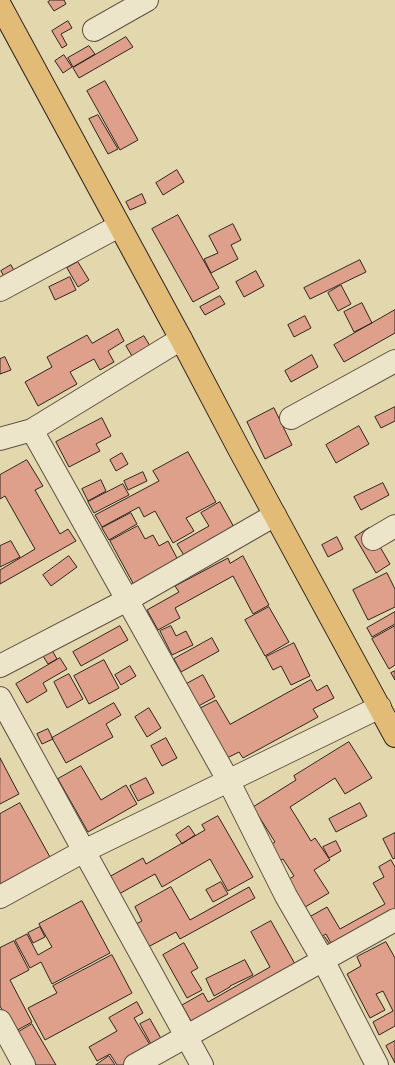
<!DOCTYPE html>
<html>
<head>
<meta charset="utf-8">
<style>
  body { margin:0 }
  canvas { display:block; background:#e3d7ae }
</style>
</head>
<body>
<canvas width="395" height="1065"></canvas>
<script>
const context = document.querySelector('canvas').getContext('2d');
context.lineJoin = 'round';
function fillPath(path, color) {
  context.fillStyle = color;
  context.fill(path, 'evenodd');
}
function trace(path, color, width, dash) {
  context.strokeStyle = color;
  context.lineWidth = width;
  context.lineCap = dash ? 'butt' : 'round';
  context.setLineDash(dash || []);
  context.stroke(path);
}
const building = new Path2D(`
  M51 0H64L66 4 54 11 48 2Z
  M68 21 72 28 61 34 67 45 62 48 52 31Z
  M126 37 133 47 79 78 73 68Z
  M89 46 95 54 73 67 68 58Z
  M64 55 72 67 63 73 55 61Z
  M105 81 138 140 120 150 87 91Z
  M98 115 118 149 108 154 89 119Z
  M177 170 184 182 163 195 156 183Z
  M142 194 146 203 130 210 126 202Z
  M178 215 219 288 193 302 152 229Z
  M233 224 241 240 231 245 238 259 211 273 204 259 218 253 209 236Z
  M360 260 366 272 310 299 304 288Z
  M78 262 89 280 78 287 67 268Z
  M11 265 17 276 7 282 1 271Z
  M256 271 264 286 244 297 236 282Z
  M70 277 76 290 55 300 49 287Z
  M341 285 351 304 338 311 328 293Z
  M220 296 225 304 205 315 200 307Z
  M362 303 372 323 354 332 344 312Z
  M395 310V333L344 362 334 345Z
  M305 316 311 328 294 337 288 325Z
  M118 329 124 341 108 351 114 362 100 370 94 359 70 372 77 384 38 406 25 382 52 367 47 357 87 335 92 343Z
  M144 336 150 346 132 356 126 346Z
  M312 355 318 367 291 382 285 371Z
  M5 357 11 370 0 374V359Z
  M395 407V421L381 428 375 417Z
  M274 408 292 445 265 459 247 422Z
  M102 418 111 436 96 444 100 451 69 467 56 442Z
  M359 426 369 444 336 463 326 445Z
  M188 452 216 502 186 518 194 531 173 543 155 511 144 517 139 507 102 527 95 515 159 481 153 471Z
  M122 453 128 464 116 471 110 460Z
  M27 460 43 486 35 490 60 534 68 529 76 541 0 584V570L35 549 5 496 0 499V475Z
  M143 472 147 481 128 490 124 481Z
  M101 480 106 491 88 501 82 489Z
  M383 483 389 495 361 510 354 497Z
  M123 484 129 495 94 513 88 502Z
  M220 502 235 529 185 557 177 544 209 526 201 513Z
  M131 513 137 524 109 540 102 528Z
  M138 526 145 539 153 535 159 546 168 541 178 560 134 585 110 541Z
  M369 528 390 564 376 573 355 537Z
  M337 537 343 549 328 557 322 545Z
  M11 541 20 557 0 567V546Z
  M69 556 77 567 51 586 43 575Z
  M243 556 269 605 253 614 233 576 175 608 180 618 158 630 147 610 179 592 175 586 228 558 230 563Z
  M387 573 395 589V607L368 620 353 590Z
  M269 607 289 642 265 656 245 620Z
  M395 612V624L372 637 367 628Z
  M120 626 128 640 81 666 73 652Z
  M171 626 176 636 186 631 193 645 172 655 160 631Z
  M395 626V665L389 669 372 639Z
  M212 638 219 651 181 672 174 659Z
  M294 643 310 676 291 685 281 666 273 670 266 657Z
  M52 650 57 659 48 664 43 656Z
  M60 658 67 669 43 683 47 691 27 703 16 684Z
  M104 660 119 688 89 704 74 676Z
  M130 666 136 676 121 685 115 675Z
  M395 671V680L391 673Z
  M69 674 83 699 67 708 54 682Z
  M203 675 215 697 193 709 181 687Z
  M311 680 317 691 327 685 334 698 313 709 318 717 243 758 239 752 227 758 200 708 216 700 230 724Z
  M114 703 121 715 106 724 113 737 66 763 52 738Z
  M149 708 161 728 147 737 135 717Z
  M48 729 53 739 42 744 37 734Z
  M166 738 177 758 162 766 151 746Z
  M349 742 372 778 345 794 335 778 290 807 311 841 315 838 330 860 314 870 329 893 300 910 283 883 294 876 283 859 273 864 264 849 275 842 253 807 296 780 294 776Z
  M0 758 19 794 0 804Z
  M81 766 101 800 126 785 137 804 88 832 58 779Z
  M146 778 154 793 138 801 130 786Z
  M20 803 50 857 0 885V814Z
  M360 803 367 816 336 832 329 819Z
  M218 816 253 877 228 891 210 859 162 887 155 874 119 894 109 877 143 858 146 864 205 830 202 825Z
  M189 826 195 835 182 844 176 835Z
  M395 833V858L393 859 383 839Z
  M336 841 341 851 329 858 323 847Z
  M391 860 395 867V918L337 954 326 934 315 940 304 920 327 907 340 929 385 904 373 883 384 877 379 867Z
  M221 882 228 894 213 902 206 890Z
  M171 887 190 920 249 887 255 898 180 939 176 932 148 947 136 924 142 921 135 907Z
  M82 901 110 953 52 984 41 962 30 968 15 940 27 934 38 955 52 947 39 924Z
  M271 921 300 973 196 1030 182 1005 203 993 208 1002 270 967 251 932Z
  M40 927 45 937 33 943 28 933Z
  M325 937 334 950 318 941Z
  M14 941 29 970 10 980 32 1022 14 1032 0 1006V948Z
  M386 942 395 958V1026L379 1035 373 1022 393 1011 383 991 376 994 385 1010 370 1018 347 974 361 966 357 957Z
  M184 943 198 968 191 972 202 990 187 998 163 955Z
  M112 955 132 993 45 1040 28 1008 57 993 53 986Z
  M245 960 253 975 230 986V987L214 996 206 979Z
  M137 1002 143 1013 134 1018 156 1055 132 1060 123 1065H117L110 1054 97 1061 89 1047 117 1031 109 1018Z
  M150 1019 167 1049 157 1055 140 1024Z
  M32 1024 56 1065H36L17 1033Z
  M395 1041V1063L386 1046Z
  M109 1056 115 1065H96Z`);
fillPath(building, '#dea08a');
trace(building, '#31241e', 1);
const minor = new Path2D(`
  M94 30 147 0
  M0 290 119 226
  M291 418 395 361
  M32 430 228 780 286 896 323 960 377 1065
  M0 439 32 430 181 339
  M373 539 395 526
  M0 666 127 600 275 515
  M0 698 84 851 202 1065
  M0 897 84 851 380 707
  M0 1021 24 1065
  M135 1065 395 920`);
const major = new Path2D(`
  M0 5 181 339 240 451 395 736`);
trace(minor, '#5e5142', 24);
trace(major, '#31241e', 24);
trace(minor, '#ede5ca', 22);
trace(major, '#e2bc77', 22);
</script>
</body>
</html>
